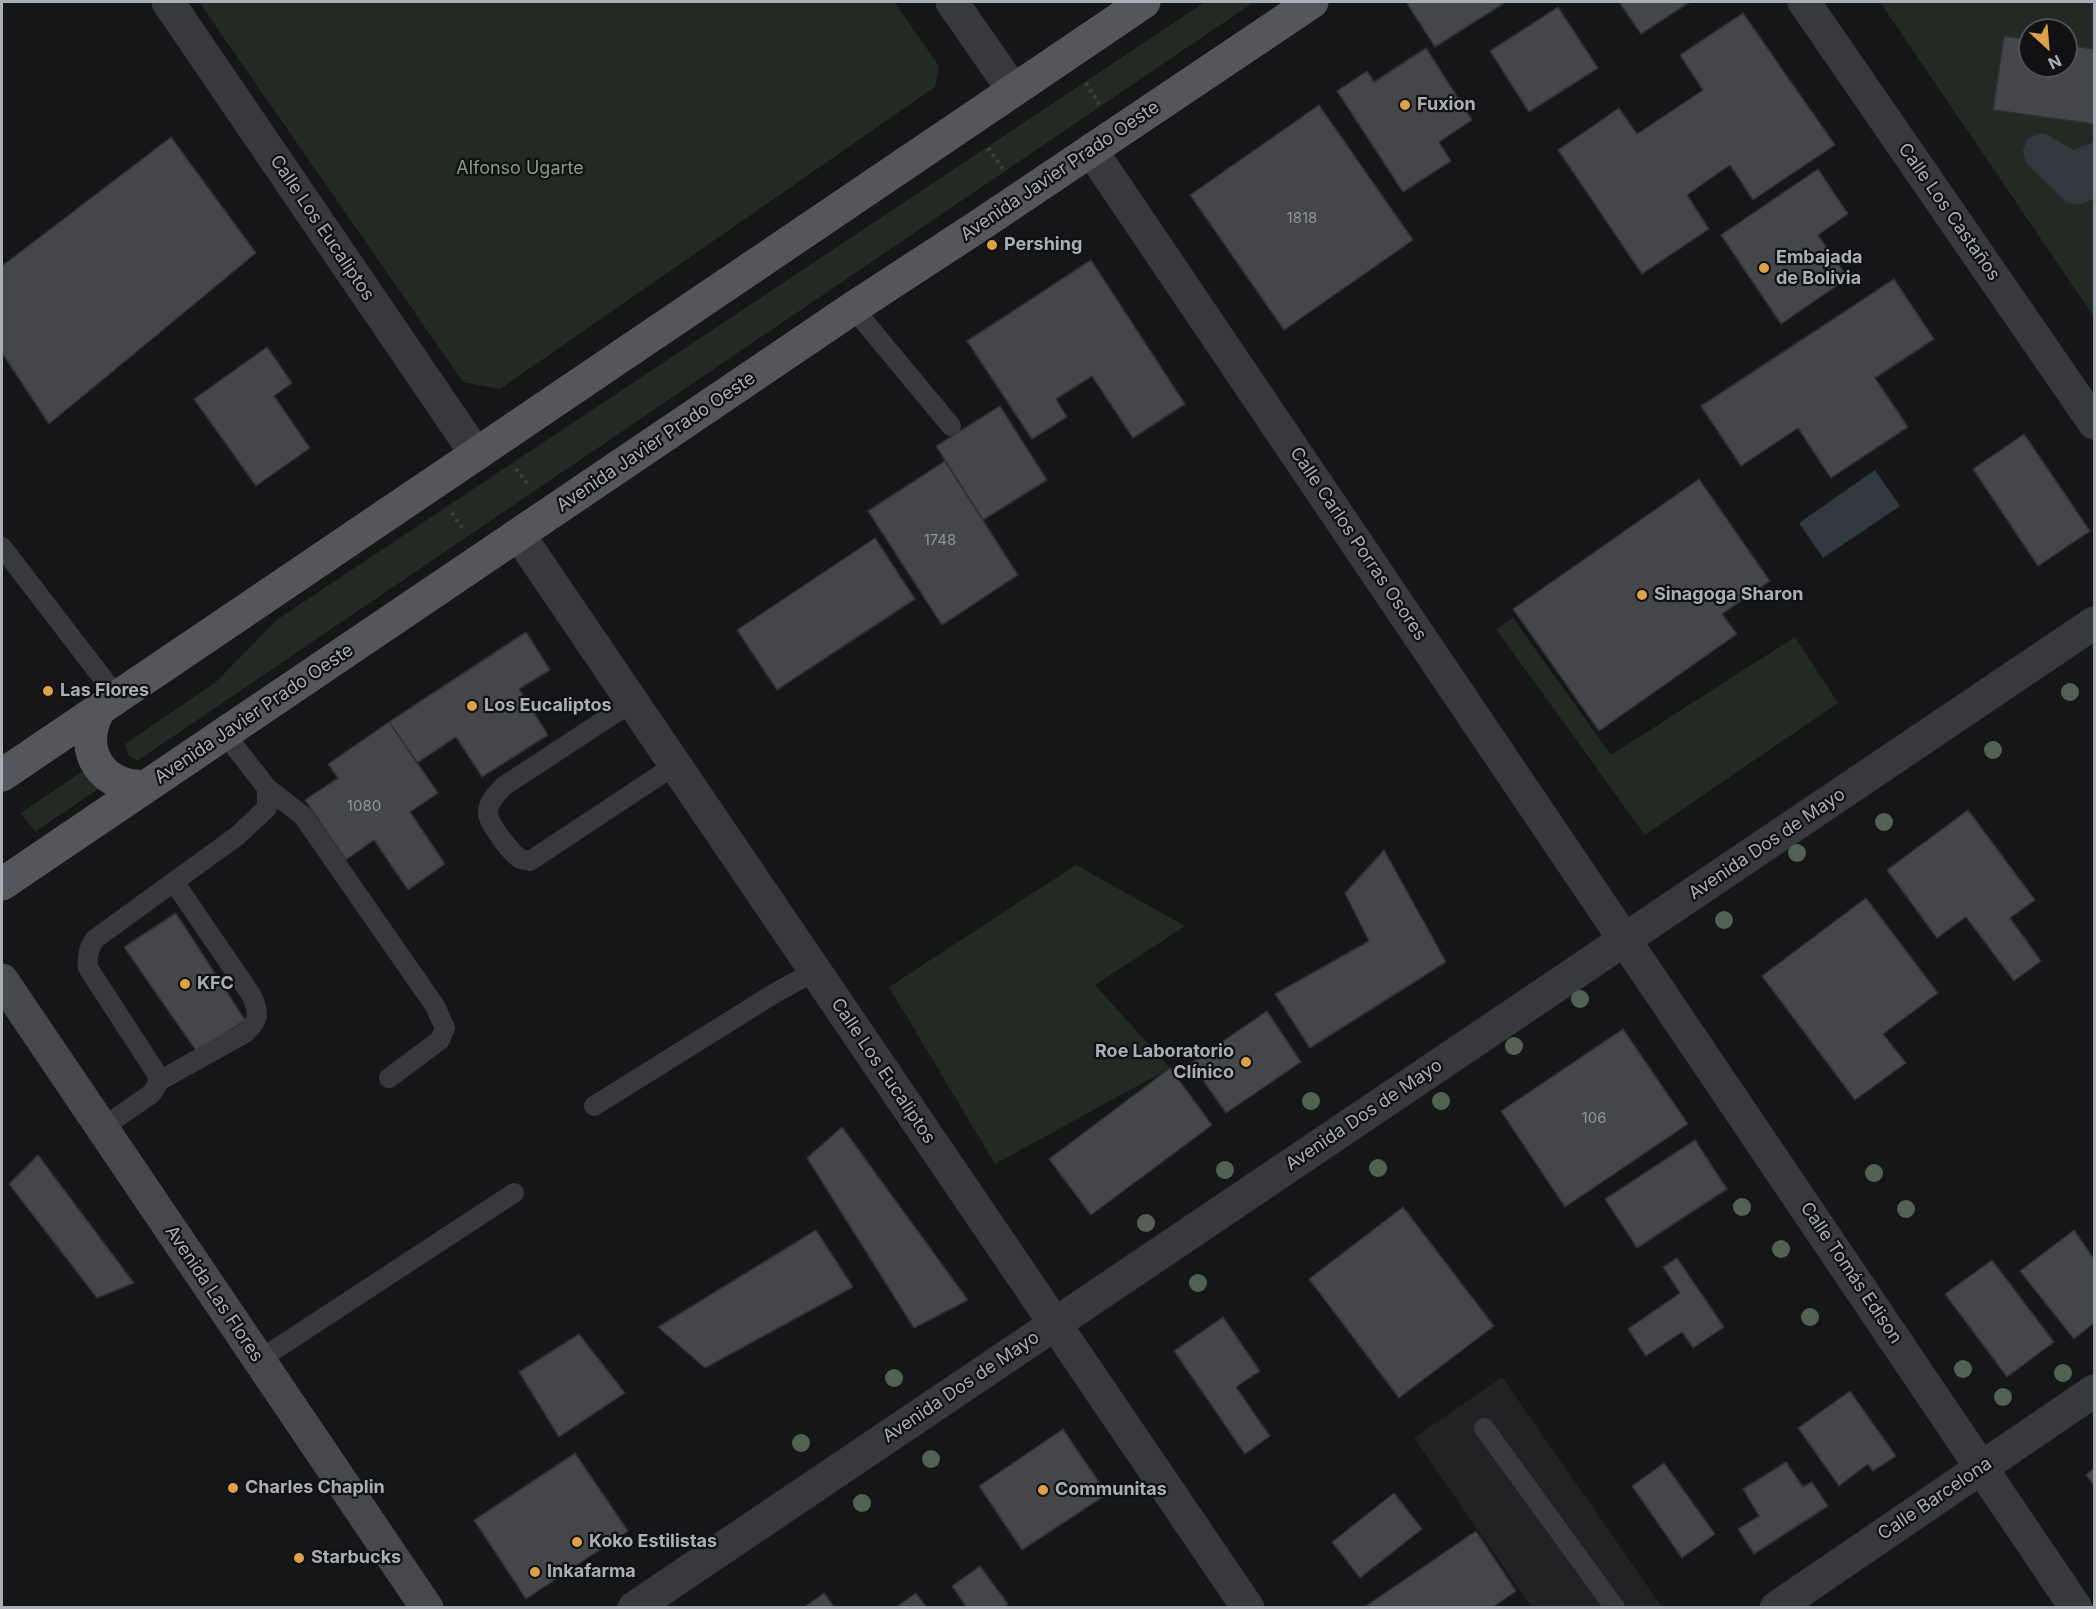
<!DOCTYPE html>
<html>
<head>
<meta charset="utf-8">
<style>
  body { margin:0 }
  #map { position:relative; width:2096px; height:1609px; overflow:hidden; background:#161618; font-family:Inter,sans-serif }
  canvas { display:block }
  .frame { position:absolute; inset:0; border:3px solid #aaaeb6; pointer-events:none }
  .north { position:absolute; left:2018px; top:18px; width:60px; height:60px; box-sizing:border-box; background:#111113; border:2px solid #4e5054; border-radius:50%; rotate:154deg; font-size:16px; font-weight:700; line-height:24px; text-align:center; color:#aaaeb6 }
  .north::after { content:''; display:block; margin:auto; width:21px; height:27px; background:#dda149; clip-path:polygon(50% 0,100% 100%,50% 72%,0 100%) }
</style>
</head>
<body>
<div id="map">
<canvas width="2096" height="1609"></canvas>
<div class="frame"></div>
<div class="north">N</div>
</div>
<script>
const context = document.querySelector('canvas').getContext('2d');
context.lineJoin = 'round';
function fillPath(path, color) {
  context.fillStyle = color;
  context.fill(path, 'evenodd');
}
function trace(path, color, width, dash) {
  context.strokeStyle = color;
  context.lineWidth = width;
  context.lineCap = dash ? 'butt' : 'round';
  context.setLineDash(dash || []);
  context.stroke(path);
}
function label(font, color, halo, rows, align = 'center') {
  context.font = font + ' Inter,sans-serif';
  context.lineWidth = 4.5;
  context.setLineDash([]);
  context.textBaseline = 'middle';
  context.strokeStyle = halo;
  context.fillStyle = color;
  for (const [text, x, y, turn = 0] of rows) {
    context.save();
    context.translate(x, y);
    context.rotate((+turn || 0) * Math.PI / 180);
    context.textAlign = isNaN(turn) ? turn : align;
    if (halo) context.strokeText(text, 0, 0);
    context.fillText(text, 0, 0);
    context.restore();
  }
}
fillPath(new Path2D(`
  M1502 1377 1662 1607H1531L1414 1438Z`), '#222225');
fillPath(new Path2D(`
  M199 2H894L939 66 935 87 500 389 463 382Z
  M1205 2H1254L137 761 128 755 125 744 216 682 278 619Z
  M1880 2H2094V317ZM2030 30H2066V66H2030Z
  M1513 618 1611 755 1795 637 1838 703 1645 835 1496 629Z
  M87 768 101 787 35 832 21 813Z
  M1076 865 1185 926 1095 985 1170 1068 995 1164 889 987Z`), '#232a23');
fillPath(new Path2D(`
  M2039 133 2046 134 2073 150 2094 142V198C2083 205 2076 207 2064 200L2026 163 2023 151 2027 139Z
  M1875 470 1900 506 1823 558 1799 523Z`), '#31393f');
const building = new Path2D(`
  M1406 2H1506L1435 47Z
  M1619 2H1690L1641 34Z
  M1558 7 1598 68 1529 112 1490 51Z
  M1743 13 1835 145 1753 200 1730 165 1687 195 1709 229 1642 274 1558 150 1619 108 1637 134 1703 90 1680 55Z
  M2004 36 2030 40V66H2066V45L2094 49V124L1993 110Z
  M1426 48 1472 120 1439 142 1451 161 1403 192 1337 91 1367 71 1374 82Z
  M1319 105 1413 240 1284 330 1190 195Z
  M171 137 256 253 49 424 2 353V266Z
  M1818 169 1848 214 1818 235 1848 278 1781 324 1721 235Z
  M1091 260 1185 404 1133 438 1092 376 1056 399 1067 417 1032 439 967 341Z
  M1894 279 1934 339 1875 378 1908 427 1831 478 1798 428 1741 466 1701 406Z
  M267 347 292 383 274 396 310 448 256 486 194 399Z
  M1000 406 1047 480 983 520 936 446Z
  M2024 434 2090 531 2038 566 1973 469Z
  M945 461 1018 575 942 625 868 511Z
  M1699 479 1770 581 1722 614 1737 634 1599 731 1513 609Z
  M875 538 915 599 777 690 737 630Z
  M526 632 550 670 519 689 548 735 482 777 456 737 417 763 389 722Z
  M389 722 438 793 410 812 445 864 408 890 374 840 346 860 305 800 338 778 328 764Z
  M1968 810 2035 900 2010 918 2041 961 2014 981 1966 917 1937 938 1887 870Z
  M1384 850 1446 962 1310 1048 1275 994 1369 941 1345 893Z
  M1866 898 1938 993 1883 1034 1906 1063 1855 1100 1762 976Z
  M176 913 245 1020 197 1052 124 947Z
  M1267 1011 1301 1062 1226 1113 1191 1063Z
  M1623 1029 1688 1124 1565 1207 1501 1111Z
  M1170 1068 1212 1125 1091 1215 1049 1159Z
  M842 1127 968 1300 914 1328 807 1158Z
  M1695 1140 1727 1189 1637 1248 1605 1199Z
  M38 1155 134 1283 97 1298 9 1184Z
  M1403 1207 1494 1326 1399 1398 1309 1279Z
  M816 1230 853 1287 705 1368 658 1327Z
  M2074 1230 2094 1259V1323L2074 1339 2020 1271Z
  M1677 1258 1724 1327 1693 1348 1682 1332 1646 1356 1628 1329 1680 1293 1663 1267Z
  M1992 1260 2054 1342 2007 1377 1945 1294Z
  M1223 1317 1260 1371 1236 1387 1270 1436 1245 1454 1174 1351Z
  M579 1334 625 1393 559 1437 519 1372Z
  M1850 1391 1896 1456 1873 1471 1868 1464 1839 1486 1798 1428Z
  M1063 1429 1107 1494 1022 1550 979 1486Z
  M575 1453 628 1531 526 1599 474 1520Z
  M1786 1462 1803 1487 1812 1482 1828 1506 1754 1554 1738 1529 1759 1516 1743 1489Z
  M1664 1463 1715 1534 1682 1558 1632 1486Z
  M2094 1468V1485L2086 1475Z
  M1394 1493 1422 1529 1360 1578 1332 1542Z
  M1476 1531 1516 1591 1492 1608H1363Z
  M980 1566 1008 1604 1003 1608H967L952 1586Z
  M824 1593 835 1608H803Z
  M916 1593 927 1608H895Z`);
fillPath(building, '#45464a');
trace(building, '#303033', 1.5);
trace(new Path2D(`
  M1086 83 1099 104
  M988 148 1003 169
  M516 469 528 485
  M452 513 463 529`), '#3e4043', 4, [3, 4.5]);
trace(new Path2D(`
  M853 308 951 426
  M2 547 118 698
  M632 702 504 786C497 794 487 802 488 814 489 824 512 855 521 859 524 860 527 860 530 861L675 765
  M267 788 303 816 435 1006 445 1028 440 1040 389 1078
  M159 1081 245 1033C260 1019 259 1015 252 996L174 882
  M594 1106 775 993 815 971
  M102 1128 151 1094C157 1087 159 1082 157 1074L88 968C87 956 88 949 95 939L237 836 267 808V788L225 734
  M259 1360 514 1193
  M1484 1428 1615 1608`), '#38393c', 20);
trace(new Path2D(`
  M168 2 476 454
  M952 2 1013 90
  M1804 2 2094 423
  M1091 150 2076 1608
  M519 535 1248 1608
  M634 1608 2094 623
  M1776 1608 2094 1391`), '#38393c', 33);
trace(new Path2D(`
  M2 980 427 1608`), '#46484c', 33);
trace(new Path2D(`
  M98 712C77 751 103 790 147 786
  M2 775 1144 2
  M2 884 853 308 977 227 1312 2`), '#54565b', 33);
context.fillStyle = '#526153';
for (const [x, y] of [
  [2070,692],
  [1993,750],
  [1884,822],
  [1797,853],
  [1724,920],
  [1580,999],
  [1514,1046],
  [1311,1101],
  [1441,1101],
  [1378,1168],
  [1225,1170],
  [1874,1173],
  [1742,1207],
  [1906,1209],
  [1146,1223],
  [1781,1249],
  [1198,1283],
  [1810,1317],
  [1963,1369],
  [2063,1373],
  [894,1378],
  [2003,1397],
  [801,1443],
  [931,1459],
  [862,1503]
]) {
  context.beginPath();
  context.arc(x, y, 9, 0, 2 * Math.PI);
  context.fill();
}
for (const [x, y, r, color] of [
  [1405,105,6,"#dda149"],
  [992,245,6,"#dda149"],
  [1764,268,6,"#dda149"],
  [1642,595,6,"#dda149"],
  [48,691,6,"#dda149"],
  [472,706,6,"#dda149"],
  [185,984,6,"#dda149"],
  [1246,1062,6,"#dda149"],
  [233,1488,6,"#dda149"],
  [1043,1490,6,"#dda149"],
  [577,1542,6,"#dda149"],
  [299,1558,6,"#dda149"],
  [535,1572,6,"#dda149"]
]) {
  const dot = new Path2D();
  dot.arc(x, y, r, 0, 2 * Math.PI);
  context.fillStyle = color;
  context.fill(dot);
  trace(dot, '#111113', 2);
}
label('15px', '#91949b', null, [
  ["1818",1302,218],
  ["1748",940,540],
  ["1080",364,806],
  ["106",1594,1118]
]);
label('bold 18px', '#aaaeb6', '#111113', [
  ["Fuxion",1417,105],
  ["Pershing",1004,245],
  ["Embajada",1776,258],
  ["de Bolivia",1776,279],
  ["Sinagoga Sharon",1654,595],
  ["Las Flores",60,691],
  ["Los Eucaliptos",484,706],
  ["KFC",197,984],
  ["Roe Laboratorio",1234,1052,"right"],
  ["Clínico",1234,1073,"right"],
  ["Charles Chaplin",245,1488],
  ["Communitas",1055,1490],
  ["Koko Estilistas",589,1542],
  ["Starbucks",311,1558],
  ["Inkafarma",547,1572]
], 'left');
label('18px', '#839f83', '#111113', [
  ["Alfonso Ugarte",520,169]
]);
label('18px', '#aaaeb6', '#111113', [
  ["Avenida Javier Prado Oeste",1060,171,-34],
  ["Calle Los Castaños",1949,212,55],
  ["Calle Los Eucaliptos",322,228,56],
  ["Avenida Javier Prado Oeste",656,442,-34],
  ["Calle Carlos Porras Osores",1358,544,56],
  ["Avenida Javier Prado Oeste",254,714,-34],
  ["Avenida Dos de Mayo",1767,844,-34],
  ["Calle Los Eucaliptos",883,1071,56],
  ["Avenida Dos de Mayo",1364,1115,-34],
  ["Calle Tomás Edison",1851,1273,56],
  ["Avenida Las Flores",214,1294,56],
  ["Avenida Dos de Mayo",961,1387,-34],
  ["Calle Barcelona",1935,1499,-34]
]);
</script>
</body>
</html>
